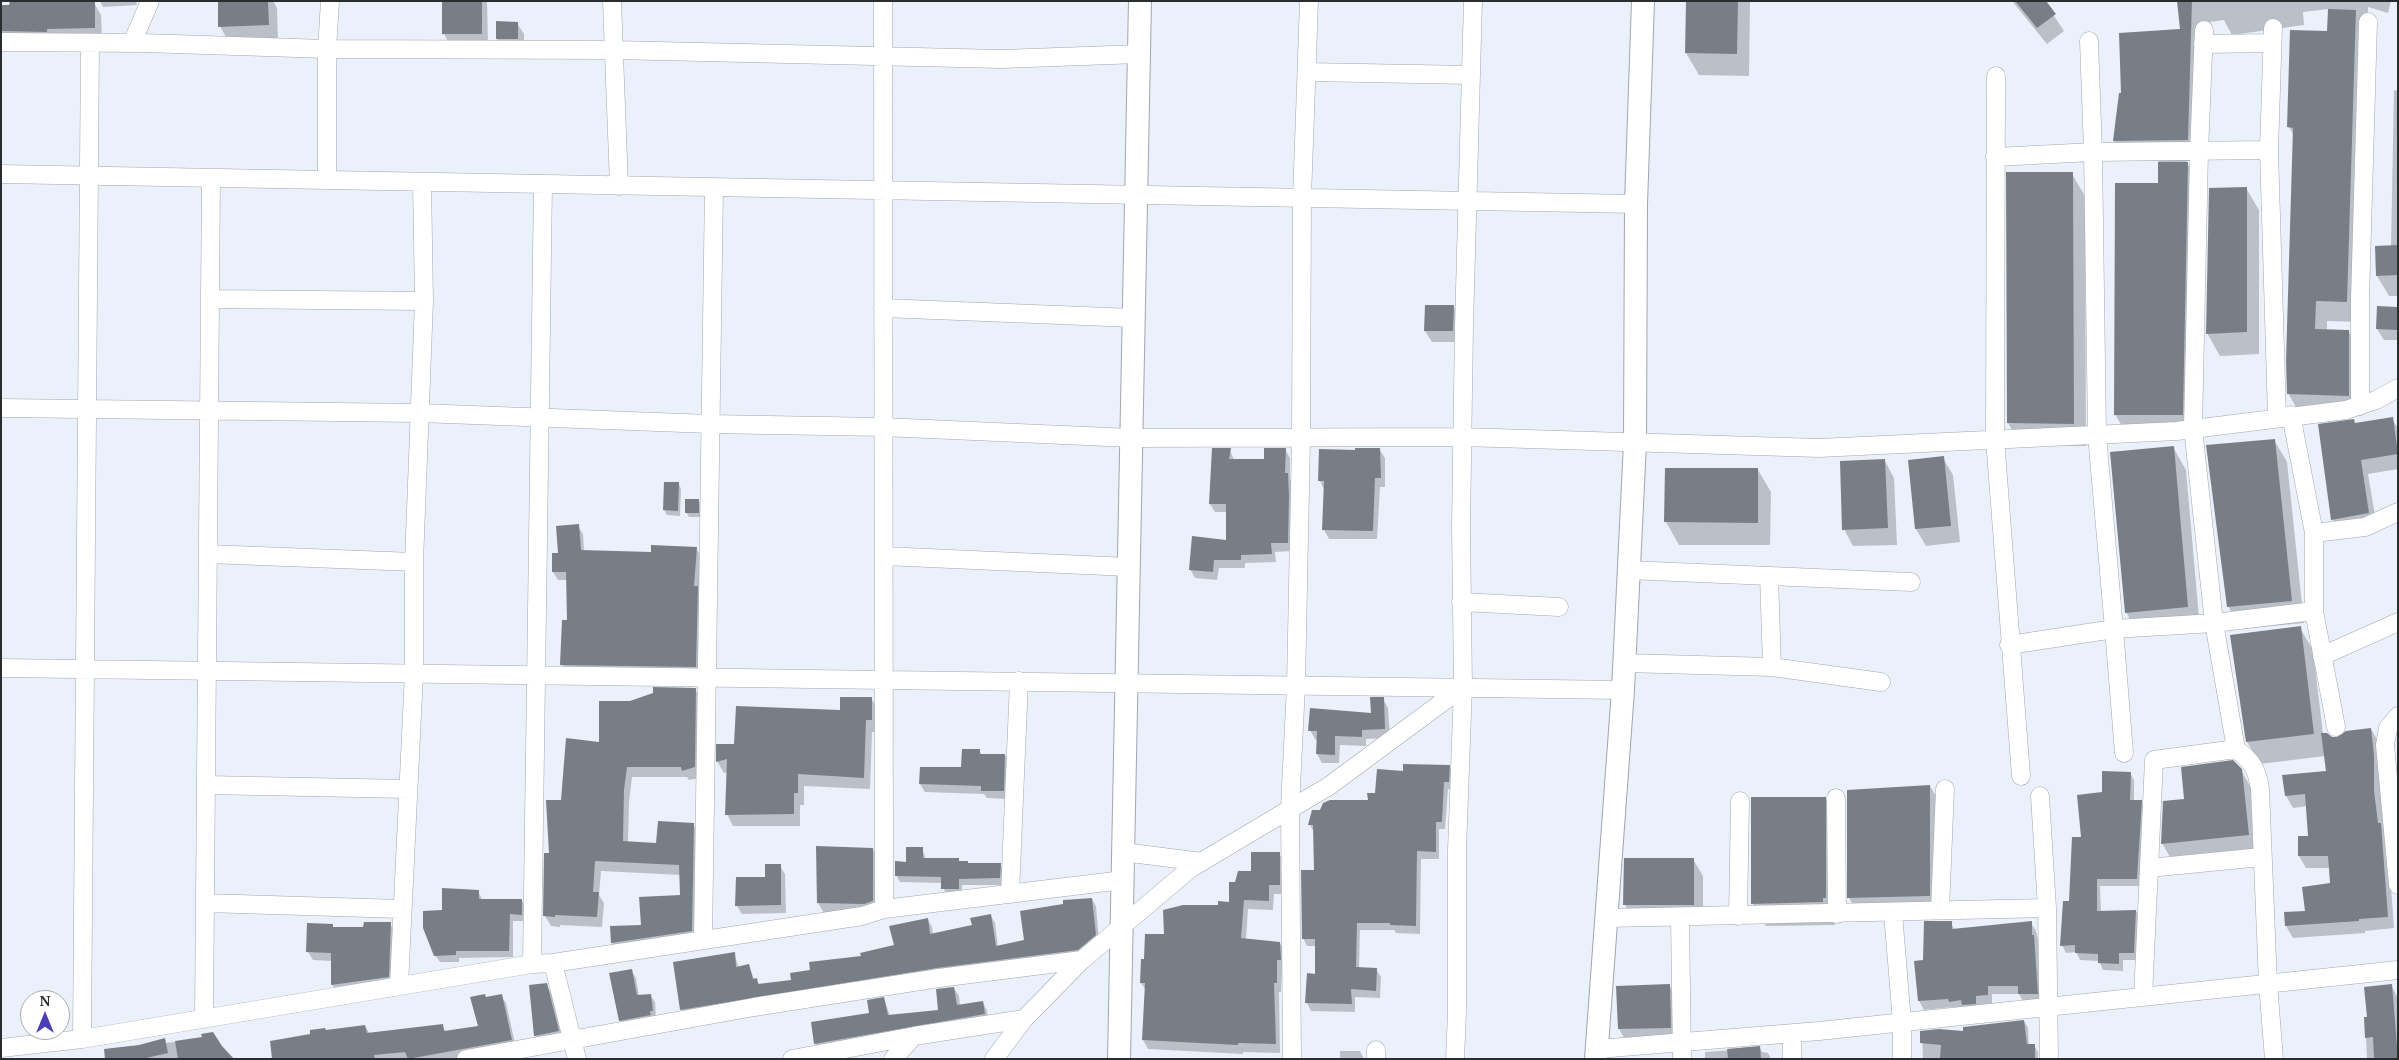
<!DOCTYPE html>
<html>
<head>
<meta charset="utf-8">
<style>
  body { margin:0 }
  #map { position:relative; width:2399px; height:1060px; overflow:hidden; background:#eaf1fa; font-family:"Noto Serif",serif }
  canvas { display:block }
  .frame { position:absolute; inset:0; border:2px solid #2a2d30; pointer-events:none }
  .north { position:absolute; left:20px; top:990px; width:50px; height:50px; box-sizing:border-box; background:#fff; border:1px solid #aaabac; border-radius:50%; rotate:0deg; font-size:14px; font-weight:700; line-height:20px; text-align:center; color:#2a2d30 }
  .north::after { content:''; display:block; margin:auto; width:18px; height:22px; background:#4c3eb5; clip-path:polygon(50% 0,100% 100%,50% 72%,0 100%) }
</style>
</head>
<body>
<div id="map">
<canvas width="2399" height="1060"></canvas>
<div class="frame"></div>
<div class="north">N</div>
</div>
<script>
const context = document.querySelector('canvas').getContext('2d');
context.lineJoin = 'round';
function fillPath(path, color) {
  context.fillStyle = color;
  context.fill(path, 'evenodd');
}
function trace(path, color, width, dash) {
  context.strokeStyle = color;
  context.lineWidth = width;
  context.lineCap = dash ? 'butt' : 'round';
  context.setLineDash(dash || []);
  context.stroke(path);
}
fillPath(new Path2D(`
  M11 1 94 3 101 15 102 40 1 44V6H10Z
  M100 1H136L137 5 103 7Z
  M219 1H273L277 8 278 41 229 43 220 26Z
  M444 1H487L488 44 450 45 444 34Z
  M1687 1H1750L1749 76 1699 75 1686 53Z
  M2012 1H2044L2064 31 2047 44Z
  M2178 1H2391L2388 13 2368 7 2358 322 2327 321V331L2349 332 2361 352V416L2300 414 2288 393 2294 136 2289 127 2328 32 2329 9 2303 12 2304 25 2232 35 2224 20 2203 23 2199 161H2186L2200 185 2195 437H2128L2115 414 2159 184V161H2126L2114 141 2182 30Z
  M517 23 524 34V50H503L497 39Z
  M2394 90 2398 91V296H2389L2377 276 2391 247Z
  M2072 174 2085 196 2086 446 2021 445 2008 423Z
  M2246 188 2259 210V354L2220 356 2207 333Z
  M1453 306 1460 317 1459 342H1432L1425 331Z
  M2398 308V340H2384L2377 329Z
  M2392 419 2398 428V469L2368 474 2377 527 2341 533 2332 519 2356 424Z
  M2274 440 2287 462 2304 623 2241 629 2228 606Z
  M2173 447 2186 470 2200 629 2139 635 2126 612Z
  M1285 449 1290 458V479L1292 482V551L1275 552 1276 562 1245 563V568H1219L1217 580 1195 578 1190 569 1228 541 1227 512H1215L1210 504 1214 450H1230L1234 460H1265Z
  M1379 449 1385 458V487H1380L1377 539H1329L1324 530 1325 491 1320 481 1357 452Z
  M1943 458 1953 475 1960 542 1926 546 1916 529 1909 461Z
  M1885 461 1894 478 1897 545 1853 546 1844 529Z
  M1666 469 1758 470 1771 492 1770 545H1679L1666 522Z
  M679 484 681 489 680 516 667 515 664 510Z
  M698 500 701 505V517H689L686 512Z
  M578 526 583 534 584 551 652 553 696 548 701 557 699 590 702 595 700 675 567 673 562 665 568 621 567 580H558L553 572 559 554Z
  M2300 628 2313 650 2323 734 2338 739 2371 729 2378 741 2382 809 2386 816 2394 928 2365 931V933L2293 938 2286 926 2306 912 2331 884 2330 868H2306L2299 856 2310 837 2307 806 2293 808 2286 796 2327 772 2325 756 2260 764 2247 742Z
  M695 689 701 700 700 778 689 780 687 777H632L629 802 628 843 657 845 693 824 699 834 698 941 618 953 612 943V927L642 926 681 896V875L601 871 599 895 604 903 602 927 560 925V927L551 926 545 916 550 855 562 801 630 702Z
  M871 698 878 710V732H872L870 789 804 786V805H800V826H733L727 814 728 772 724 773 717 761 736 745 842 711Z
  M1383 699 1388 708 1390 738 1366 739V746L1340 745 1339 763H1322L1317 754 1318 740 1315 739 1310 730 1372 715Z
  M979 750 982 755H1005L1009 763 1008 799 987 798 984 794 925 792 920 784 962 768Z
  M1449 766 1453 773V790L1448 789 1445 829H1439V859H1421L1420 934 1396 933 1394 930H1360L1359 968 1376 969 1381 977 1380 998 1355 997V1012L1311 1011 1307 1003 1308 975H1316V946H1307L1303 938 1316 871 1314 832 1310 825 1313 811 1369 801 1405 773Z
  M2241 770 2254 793 2261 857 2175 866 2162 843 2186 800Z
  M2130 773 2134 780V801H2141L2145 808 2141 886H2100L2101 912 2136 911 2140 918 2138 960H2123V971L2103 970 2099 961 2080 960 2076 952 2066 953 2062 945 2082 838 2103 794Z
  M1930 786 1943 808 1942 918 1862 920 1849 898Z
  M1825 798 1838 820 1835 925 1766 926 1753 904Z
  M922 848 926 859 968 864H1000L1004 871 1003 885H962V895H946L942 883 900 882 896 875Z
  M873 849 878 859V911L824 913 818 903Z
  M1279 853 1284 863 1285 894H1274L1273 910 1248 909 1246 940 1280 943 1285 952V969H1282L1281 992H1279L1280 1053 1243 1052V1054L1148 1049 1143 1040 1146 990 1141 983 1146 960 1165 935 1219 906 1230 903 1236 883Z
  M1693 859 1703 876V922H1634L1625 905Z
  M780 866 785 874 786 913 742 914 737 906Z
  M478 891 483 901H522L526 908 525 921H513V957L459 958V962H440L435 955 443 912Z
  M1092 899 1096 906 1099 942 1082 957 686 1016 681 1009 734 954 739 968 749 966 754 979H756L760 985 792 981 812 971 895 946 928 920 932 927 933 934 973 926 991 916 995 923 998 947 1026 941Z
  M1951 923 1955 930 2031 923 2036 931 2039 944 2042 1002 2024 1003 2019 994H1992V1004H1980V1012L1955 1010 1953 1007 1924 1010 1919 1001 1916 962H1924Z
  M390 924 395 932 393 986 337 993 332 984V961L313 960 308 952 332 925 334 928 364 929Z
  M631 970 636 978 639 996 650 995 655 1002 656 1018 624 1028 620 1020Z
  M546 985 552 994 564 1041 540 1045 535 1036Z
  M1669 985 1679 1002 1680 1044 1629 1046 1619 1029 1618 987Z
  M2391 985 2398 998V1059H2367L2365 1018H2369Z
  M954 988 959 996 960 1006 983 1002 987 1011 989 1022 820 1052 815 1044 871 1014 884 999 890 1016 940 1012Z
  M501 996 506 1003 516 1048 455 1059H273L326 1032 365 1026 370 1034 442 1025 446 1032 479 1028 486 998Z
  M2024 1021 2028 1028 2029 1046 2034 1045 2038 1052V1059H1923L1922 1032 1964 1033Z
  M203 1038 221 1047 233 1059H106L164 1040 166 1043Z
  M1760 1048 1762 1052 1768 1053 1771 1059H1705V1052Z
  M1340 1051H1360L1364 1059H1340Z`), '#0003');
fillPath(new Path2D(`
  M10 1 95 2V28L47 29V32L1 31V5H9Z
  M218 1H268L269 25 218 27Z
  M442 1H482V34H442Z
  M1686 1H1738L1737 54 1685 53Z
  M2015 1H2046L2056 14 2037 28Z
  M2177 1H2192L2188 140 2113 141 2119 93H2121L2119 33 2180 29Z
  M2328 9 2356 10 2347 302 2316 301 2315 329 2349 330V396L2287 394 2286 361 2293 128 2287 127 2290 30 2327 31Z
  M496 21 518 22V39H496Z
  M2158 162H2188L2183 415H2114L2115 183H2158Z
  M2006 172H2073L2074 424 2007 423Z
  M2247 187V332L2206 334 2209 188Z
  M2398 245V275L2376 276 2375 246Z
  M1425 305H1454L1453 331H1424Z
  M2377 306 2398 307V330L2376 329Z
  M2393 417 2398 454 2361 460 2369 513 2331 520 2318 424 2354 419 2355 423Z
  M2275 439 2292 601 2227 607 2206 445Z
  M2174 446 2188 607 2125 613 2110 452Z
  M1212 448H1231L1229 459H1264V448H1286L1285 473H1288L1289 496 1288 543H1271L1272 554 1241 555V560H1214L1213 572 1189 570 1192 536 1226 540V504H1209Z
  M1355 448H1380L1381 478H1375L1373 531 1322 530 1324 481H1318L1319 449 1355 450Z
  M1944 456 1951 526 1915 529 1908 460Z
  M1885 459 1888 528 1842 530 1840 461Z
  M1665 468H1758V523L1664 522Z
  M664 482H679L678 511 663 510Z
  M685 499H699V513H685Z
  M579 524 581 550 651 552V545L697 547 694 586H698L696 667 560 665 562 620H567L566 572H552V553H558L556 526Z
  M2301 626 2314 734 2246 742 2230 635Z
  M653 687 696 688 695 767 682 771 681 767H627L624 790 623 841 656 843 658 821 694 823 692 931 611 943 610 926 641 925 639 897 680 895 679 865 595 861 593 892H599L597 917 555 915V917L543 916 544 853H549L546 800H561L566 738 599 742V701H630L653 693Z
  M840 697H872V720H866L864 778 798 774V793H794V814L725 815 727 759 716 762V744H734L736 706 840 710Z
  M1370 697H1384L1385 729 1362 730V737L1335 736V755L1316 754 1317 731H1308L1310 708 1371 713Z
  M2371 728 2374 755V791L2378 823H2381L2388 917 2359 919V921L2285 926 2284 912 2305 911 2302 887 2330 883 2328 856H2298V836H2308L2305 794 2285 796 2282 775 2326 771 2321 733H2327L2332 737H2337L2346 731Z
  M962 749H980V754H1005L1004 791H981V786L919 784 920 767H961Z
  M2233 760 2242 769 2249 835 2161 844 2163 801 2184 799 2181 767Z
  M1403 764 1450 765 1449 782H1444L1442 822H1436V852L1417 851 1416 926 1390 925V923H1357L1356 967 1377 968 1376 991 1351 989 1352 1004 1305 1003 1307 973 1315 974V939H1302L1301 870H1314L1313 825H1308L1312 810H1320L1323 803 1330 800H1368L1367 793H1375L1377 769 1403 771Z
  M2102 771 2131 772 2130 800H2142L2137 879H2097V911L2136 910 2134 953H2119V964L2098 963V954L2075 953V945L2060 946 2063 901H2069L2072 837H2081L2077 795 2102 792Z
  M1930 785V896L1847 898V790Z
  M1751 797H1826V898H1823V902L1751 904Z
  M816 846 873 848V901L864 904 817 903Z
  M906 847H923V858H959V861H968V863H1001L1000 878 959 879V889H941V877L895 876V861L906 862Z
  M1251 852H1280V885H1269V901L1244 900 1241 938 1280 942 1281 960H1277V983H1274L1276 1044 1238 1043V1045L1142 1040 1145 983H1140L1141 959H1144L1145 934H1164L1163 910 1183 905H1218V901L1229 902V882H1235L1238 871H1251Z
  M1624 858H1694V905H1623Z
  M765 864H781V905L735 906 736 877H765Z
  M442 888 479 890V899H522V915L510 914 509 951H456V955L434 956 423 928V911L442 910Z
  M1092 898 1096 935 1078 950 937 968 680 1010 673 962 735 952 736 967 749 964 753 979 757 978 758 984 791 980 790 973 810 970 809 962 861 956 860 953 894 945 889 926 928 918 930 934 972 925 970 918 991 914 996 946 1024 940 1020 911 1063 904V900Z
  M1924 921H1952V929L2032 921V935H2034L2038 994H2018V986H1988V995L1976 996V1004L1962 1005 1961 1000 1949 1002 1948 999 1918 1001 1914 961 1923 960Z
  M364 922H391L389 977 331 985V953L306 952 307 923 333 924V927H363Z
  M632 969 637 995 651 994 653 1011H650L651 1015 619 1021 609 973Z
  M547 983 559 1031 534 1036 529 985Z
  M1670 984 1671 1028 1618 1029 1616 986Z
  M2392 984 2398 1059H2374L2373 1037 2365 1038 2364 1017H2367L2364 987Z
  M954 987 957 1005 983 1001 985 1014 814 1044 811 1022 869 1013 867 1000 884 997 888 1015 938 1010 936 989Z
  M485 994 486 997 502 994 512 1040 408 1059 405 1052 374 1055 375 1059H272L270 1041 310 1034V1030L325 1028 326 1030 365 1025 367 1033 443 1024 444 1031 478 1026 470 997Z
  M2024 1020 2027 1044H2035V1059H1940L1941 1045 1920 1043V1031L1939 1029 1963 1031V1027Z
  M213 1032 222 1046 234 1059H178L175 1041 202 1037 201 1034Z
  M165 1038 168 1053 142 1059H105L104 1049 139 1045Z
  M1760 1046 1761 1059H1728L1727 1049Z`), '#787e86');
const minor = new Path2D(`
  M612 1 619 186
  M883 1 884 909
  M2204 30 2199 152 2193 428 2214 623 2114 629 2097 435 2093 152 2269 150 2277 417
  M1 42 143 43 327 49 615 50 1002 59 1139 54
  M132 43 150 1
  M2203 44 2272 43
  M1307 72 1471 75
  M1996 76 1995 439 2021 776
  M2269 150 2273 28
  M1995 157 2093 152 2089 41
  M1 174 1636 204
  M327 180V49L330 1
  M210 299 424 301
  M883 308 1134 318
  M2360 406V299L2368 22
  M1 408 420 413 710 424 883 427 1131 438 1463 437 1819 448 2177 431 2346 410 2376 400 2398 388
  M2314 533 2365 527 2398 512
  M208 554 414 562
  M884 556 1129 567
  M1628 570 1911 582
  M1769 576 1772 667
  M1461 602 1559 607
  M2314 611 2336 727
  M2009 645 2114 629 2124 753
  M2322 656 2398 622
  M1624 663 1772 667 1881 682
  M1 668 1623 690
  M2398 716 2388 728 2385 745 2398 885
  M2236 749 2214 623 2314 611V533L2291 415
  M206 785 408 789
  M2040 796 2047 908 2049 1059
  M1836 798 1837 914
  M1123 852 1202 862
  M2149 868 2262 857
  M1010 894 1019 681
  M205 903 401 909
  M1940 910 1945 789
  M1893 913 1902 1022V1059
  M1738 916 1740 801
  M1608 918 2047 908
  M1680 918 1682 1059
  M703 940 714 187
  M553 963 577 1059
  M532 964 543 184
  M399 985 414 673V562L424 301 422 182
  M2143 997 2154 760 2236 749C2252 761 2257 769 2260 789L2268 984 2274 1059
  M204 1019 211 178
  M1792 1034V1059
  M82 1039 90 43
  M1 1048 82 1039 532 964 553 963 862 916 884 909 1123 880
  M1598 1049 1819 1031 2398 970
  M466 1059 754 1007 939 978 1082 960
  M792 1059 914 1036 1024 1019
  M893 1059 914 1036
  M994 1059 1024 1019 1082 960 1191 868 1329 786 1463 687
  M1292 1059 1290 808 1296 685 1301 439 1302 198 1309 1
  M1376 1059V1050
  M1455 1059 1457 1012V850L1463 687 1461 526 1464 326 1473 1`);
const tertiary = new Path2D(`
  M1119 1059 1140 1
  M1596 1059 1623 690 1635 443 1636 204 1643 1`);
trace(minor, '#a0a6af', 19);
trace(tertiary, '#a0a6af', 24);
trace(minor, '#fff', 18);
trace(tertiary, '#fff', 22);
</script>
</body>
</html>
